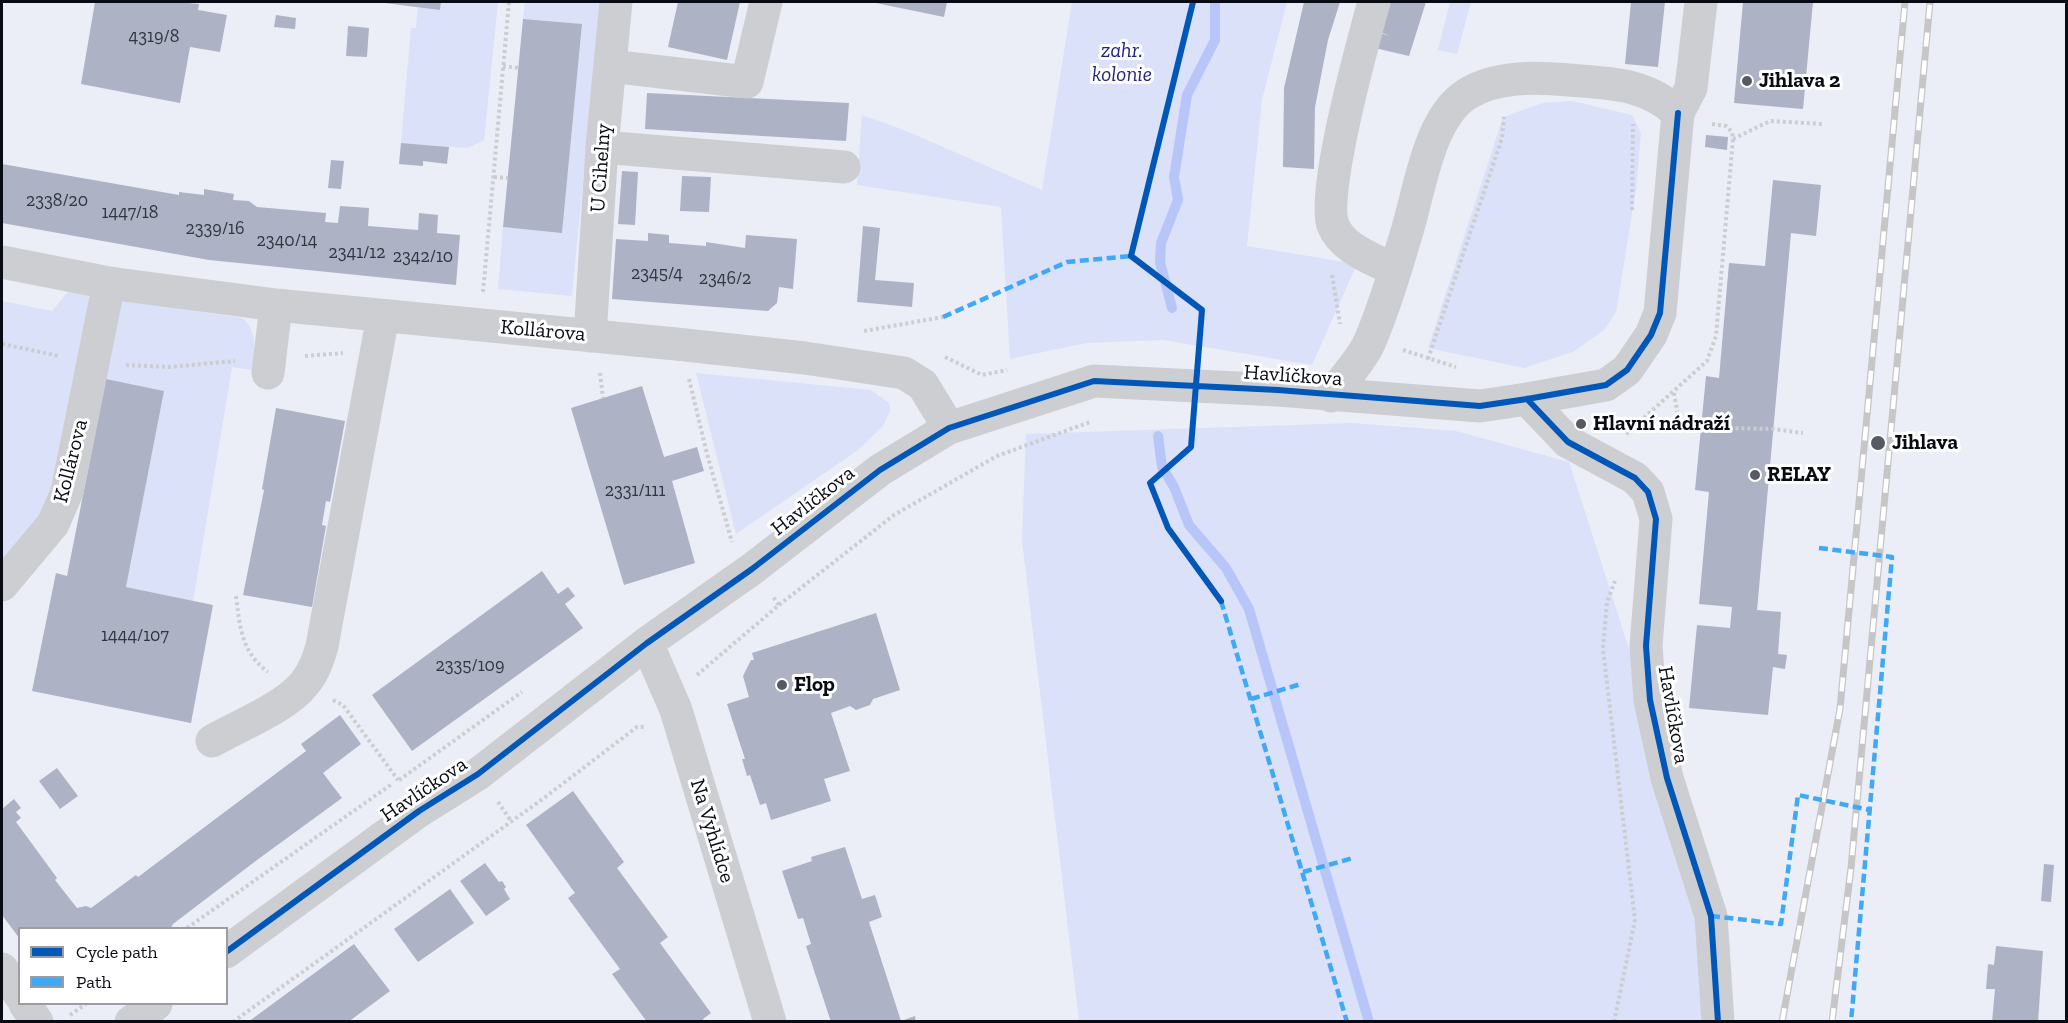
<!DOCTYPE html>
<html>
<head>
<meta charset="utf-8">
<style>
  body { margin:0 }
  #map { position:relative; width:2068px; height:1023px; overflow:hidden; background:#ebeef7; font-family:"Zilla Slab",serif }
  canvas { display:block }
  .frame { position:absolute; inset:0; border:3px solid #090b14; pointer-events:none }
  .legend { position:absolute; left:18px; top:927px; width:210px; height:78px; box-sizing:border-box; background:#fff; border:2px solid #9d9da1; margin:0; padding:8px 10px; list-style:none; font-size:18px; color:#090b14 }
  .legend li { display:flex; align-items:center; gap:12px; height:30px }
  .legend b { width:30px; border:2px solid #9d9da1 }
</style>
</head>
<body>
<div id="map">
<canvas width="2068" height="1023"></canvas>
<div class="frame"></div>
<ul class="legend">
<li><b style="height:8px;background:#0057b8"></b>Cycle path</li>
<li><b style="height:8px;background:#3fa9f5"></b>Path</li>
</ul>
</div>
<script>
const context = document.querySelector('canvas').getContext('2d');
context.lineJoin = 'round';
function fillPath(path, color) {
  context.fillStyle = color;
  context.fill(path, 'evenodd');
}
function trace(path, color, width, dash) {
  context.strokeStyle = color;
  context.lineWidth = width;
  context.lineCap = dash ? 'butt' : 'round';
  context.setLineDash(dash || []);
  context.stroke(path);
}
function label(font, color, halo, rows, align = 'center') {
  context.font = font + ' "Zilla Slab",serif';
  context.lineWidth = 6;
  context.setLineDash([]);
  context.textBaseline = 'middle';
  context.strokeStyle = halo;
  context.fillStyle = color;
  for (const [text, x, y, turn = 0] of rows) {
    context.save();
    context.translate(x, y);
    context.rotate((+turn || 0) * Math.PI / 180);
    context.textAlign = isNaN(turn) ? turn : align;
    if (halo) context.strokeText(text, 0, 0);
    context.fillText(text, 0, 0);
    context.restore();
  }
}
fillPath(new Path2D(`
  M441 2H498L484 140 468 148 401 143 411 28H416L418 7 440 10Z
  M525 2H600L572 296 498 289 503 227 562 232 582 25 523 19Z
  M1072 2H1287L1262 100 1247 246 1357 264 1312 365 1163 340 1086 343 1010 359 1001 207 857 185 862 115 904 130 1042 190Z
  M1450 2H1471L1457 54 1438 50Z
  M1572 101 1632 115 1641 133 1636 189 1616 312 1604 330 1573 352 1524 368 1428 348 1503 117 1543 103Z
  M71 288 84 292 90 298 54 499 2 575V301L52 311Z
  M126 300 242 318C258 331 255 351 252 370L232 367 193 601 126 587 164 391 106 379 114 305Z
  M696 373 871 390 889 403 890 411 883 426 858 450 736 534Z
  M1352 423 1456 431 1569 462 1630 652 1662 807 1694 877 1707 1021H1079L1022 540 1026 434Z`), '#dae1f8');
trace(new Path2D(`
  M1172 308 1160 262 1161 243 1178 200 1174 177 1187 95 1215 40V2
  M1158 436 1162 467 1174 487 1189 525 1226 568 1249 609 1369 1022`), '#b8c5f8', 10);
fillPath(new Path2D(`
  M95 2H176L199 4 198 10 227 15 220 52 190 47 180 103 81 84Z
  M377 2H441L440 10Z
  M678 2H740L727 60 668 47Z
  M871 2H947L944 17Z
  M1304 2H1340L1328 40 1315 107 1314 169 1283 167 1284 88Z
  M1390 2H1426L1409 56 1375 48 1379 33 1390 36 1382 33Z
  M1631 2H1665L1658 67 1625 64Z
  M1743 2H1813L1803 109 1734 103Z
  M276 15 296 18 295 29 274 27Z
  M523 19 582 24 562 233 503 227Z
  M348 26 369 28 367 57 346 56Z
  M647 93 849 103 846 141 645 129Z
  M1706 135 1728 137 1727 150 1705 147Z
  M401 143 449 147 447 164 423 161V166L399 164Z
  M331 160 344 161 341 189 328 188Z
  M2 164 179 195V192L204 195V189L234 194 233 200 249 201 257 207 326 213 325 222 338 223 340 206 369 208 368 226 418 230 419 213 438 215 437 233 460 235 456 285 209 260 2 223Z
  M622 171 638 172 635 225 618 224Z
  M682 176 711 177 709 212 680 211Z
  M1773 180 1821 185 1816 236 1791 233 1757 610 1781 612 1778 654 1787 655 1785 669 1773 667 1768 715 1689 708 1697 625 1730 628 1732 607 1699 604 1709 492 1695 490 1706 376 1719 378 1729 263 1765 266Z
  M863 226 880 228 875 280 914 283 912 307 857 302Z
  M648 233 669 235V243L706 246V242L745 248 746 235 797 239 793 289 779 287 777 303 768 311 612 299 616 239 648 241Z
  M106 379 164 391 126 587 213 605 191 723 32 691 56 573 67 576Z
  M642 386 664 457 697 447 704 471 672 481 695 563 624 585 571 408Z
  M276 408 345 421 330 502 326 501 322 525 326 526 312 607 243 595 264 490 262 489Z
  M542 571 558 594 568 587 575 596 565 604 583 628 412 751 372 695Z
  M876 613 900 690 873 699 870 705 856 710 850 706 831 713 850 771 824 779 831 801 771 820 766 803 760 805 750 775 747 776 742 759H745L727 704 749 697 743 676 751 660H754L752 653Z
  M340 715 361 744 323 773 342 798 257 860 173 924 171 928H20V939L2 915V809L14 799 21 808 16 812 21 818 16 822 57 878 55 880 77 908 86 906 91 908 136 875 138 877 306 751 301 744Z
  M57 768 78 796 60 809 39 781Z
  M573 791 624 862 617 868 668 937 660 943 711 1013 703 1019 704 1022H647L612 974 620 969 568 898 575 893 526 825Z
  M845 847 862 899 875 895 882 917 869 922 901 1021 915 1016 916 1022H831L806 946 811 944 803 918 798 919 782 871 812 861 811 857Z
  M485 863 499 882 502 881 506 887 504 889 510 899 486 916 460 881Z
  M2044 864 2054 865 2051 902 2041 901Z
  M450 889 474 923 418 962 394 929Z
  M354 944 390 991 348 1022H248Z
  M1996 946 2043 951 2038 1022H1992L1995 989H1986L1988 964 1994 965Z`), '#adb2c5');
trace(new Path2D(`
  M503 66 519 68
  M1733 139 1770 121 1823 124
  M494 177 508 178
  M1632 210 1633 124
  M1332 275 1340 324
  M483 292 509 2
  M864 331 943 317
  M2 344 59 356
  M1403 350 1456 367
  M305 356 343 353
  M945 357 982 375 1007 370
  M1428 359 1502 138 1504 117
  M126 365 169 367 235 361
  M600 373 603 398
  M689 379 707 454 732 542
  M1674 393 1680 427 1773 429 1803 433
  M1626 434 1707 361 1716 336 1733 139 1732 132 1726 126 1711 124
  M236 596C240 627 241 652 268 672
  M779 605 894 515 997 456 1090 422
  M697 675 779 605 773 597
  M333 700 343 705 398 780
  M399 780 522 692
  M498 802 511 821
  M187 928 392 784
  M70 1015 86 1004
  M233 1022 544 798 637 727H646
  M1614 1022 1635 920 1603 649 1607 602 1615 581`), '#cccdd0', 4, [3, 3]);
trace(new Path2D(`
  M1374 2C1363 42 1321 193 1333 225 1342 249 1374 259 1394 270
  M610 66 747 82 766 2
  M602 147 844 167
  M2 262 109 283 276 305 676 344 805 358 904 373 923 385 949 428
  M590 336 602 147 616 2
  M268 373 276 305
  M1331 396C1343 379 1362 360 1370 341 1384 308 1395 272 1405 238 1419 196 1427 119 1467 94 1496 76 1535 77 1568 80 1610 83 1646 83 1678 113
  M1527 399 1568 442 1635 478 1648 492 1656 519 1646 646 1650 700 1667 778 1711 916 1718 1022
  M2 585 53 524 67 492 109 283
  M647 643 676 710 770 1022
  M212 741C238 726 286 707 304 684 314 672 318 660 322 646L383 316
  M226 952 419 811 478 774 647 643 752 569 880 470 949 428 1094 381 1278 390 1480 406 1527 399 1606 385 1627 370 1651 335 1660 313 1678 113 1691 88 1701 2
  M2 969 20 995
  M25 1004 37 1022
  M131 1022 156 1004`), '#cdced1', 33);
const rail = new Path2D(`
  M1782 1022 1840 709 1905 2
  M1832 1022 1851 868 1930 2`);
trace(rail, '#c6c6c9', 7);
trace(rail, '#fff', 4.5, [14]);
trace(new Path2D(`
  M943 317 1067 262 1131 256
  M1819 548 1892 557 1851 1022
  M1221 601 1347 1022
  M1251 699 1301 684
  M1303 872 1353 858
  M1711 916 1781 924 1798 795 1870 810`), '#3fa9f5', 4.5, [9, 4.5]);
trace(new Path2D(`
  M1193 2 1131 256 1202 310 1191 447 1150 483 1168 528 1221 601
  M1527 399 1568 442 1635 478 1648 492 1656 519 1646 646 1650 700 1667 778 1711 916 1718 1022
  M226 952 419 811 478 774 647 643 752 569 880 470 949 428 1094 381 1278 390 1480 406 1527 399 1606 385 1627 370 1651 335 1660 313 1678 113`), '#0057b8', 6);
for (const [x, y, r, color] of [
  [1747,81,6,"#585a63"],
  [1581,424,6,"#585a63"],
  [1878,443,8,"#585a63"],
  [1755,475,6,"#585a63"],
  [782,685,6,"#585a63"]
]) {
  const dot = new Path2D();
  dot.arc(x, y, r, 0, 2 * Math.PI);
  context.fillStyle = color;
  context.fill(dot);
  trace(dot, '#fff', 2);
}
label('18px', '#323540', null, [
  ["4319/8",154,37],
  ["2338/20",57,201],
  ["1447/18",130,213],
  ["2339/16",215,229],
  ["2340/14",287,241],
  ["2341/12",357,253],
  ["2342/10",423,257],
  ["2345/4",657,274],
  ["2346/2",725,279],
  ["2331/111",635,491],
  ["1444/107",135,636],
  ["2335/109",470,666]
]);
label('italic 21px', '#212282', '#fff', [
  ["zahr.",1122,51],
  ["kolonie",1122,75]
]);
label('bold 21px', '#090b14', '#fff', [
  ["Jihlava 2",1759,81],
  ["Hlavní nádraží",1593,424],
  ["Jihlava",1892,443],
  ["RELAY",1767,475],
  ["Flop",794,685]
], 'left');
label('21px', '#090b14', '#fff', [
  ["U Cihelny",601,168,-86],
  ["Kollárova",543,331,5],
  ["Havlíčkova",1293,376,4],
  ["Kollárova",71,461,-76],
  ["Havlíčkova",813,501,-38],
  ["Havlíčkova",1673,715,80],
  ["Havlíčkova",424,790,-34],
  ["Na Vyhlídce",712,831,73]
]);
</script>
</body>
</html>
